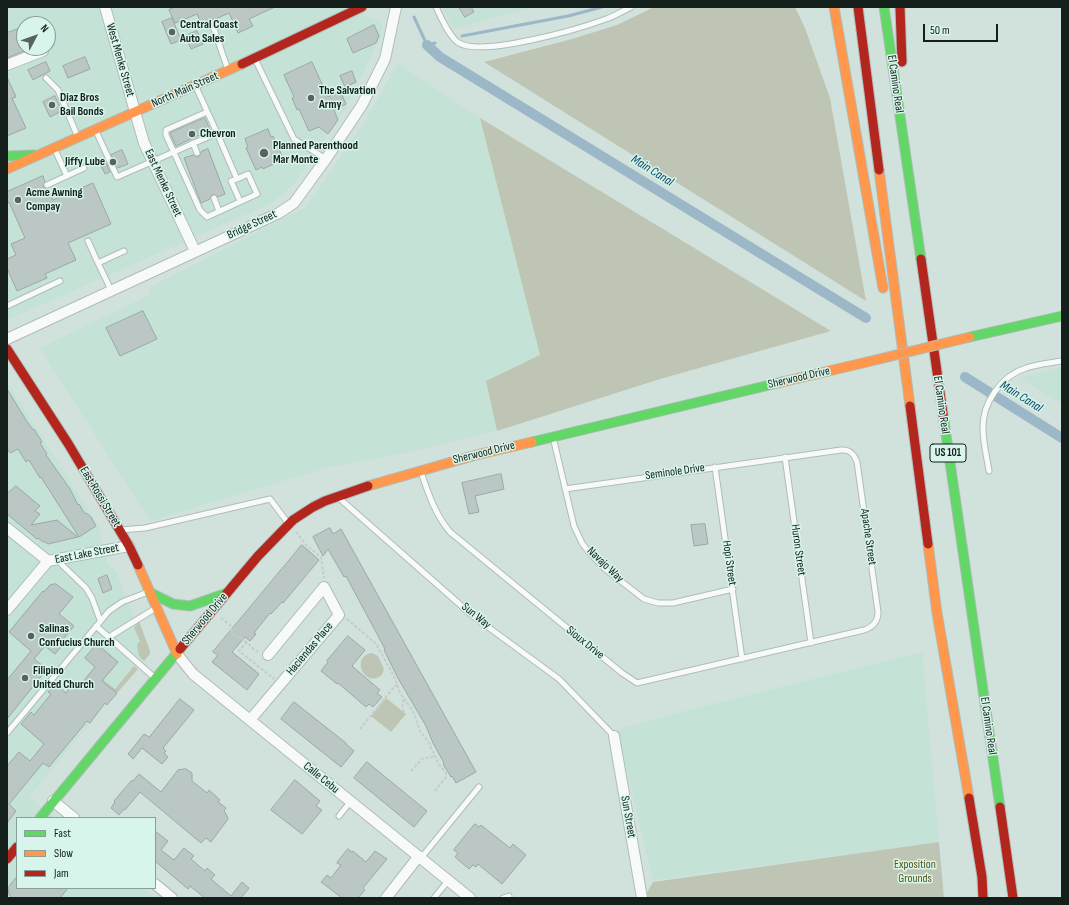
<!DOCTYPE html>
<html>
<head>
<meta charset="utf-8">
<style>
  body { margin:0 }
  #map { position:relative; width:1069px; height:905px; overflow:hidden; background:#d1e1db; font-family:"Sofia Sans Condensed",sans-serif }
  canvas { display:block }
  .frame { position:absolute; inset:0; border:8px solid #141f1b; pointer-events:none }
  .legend { position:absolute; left:16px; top:817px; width:140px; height:72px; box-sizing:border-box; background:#d7f5ea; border:1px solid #899f97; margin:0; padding:5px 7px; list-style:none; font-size:12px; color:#141f1b }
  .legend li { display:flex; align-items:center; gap:8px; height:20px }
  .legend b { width:20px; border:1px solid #899f97 }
  .north { position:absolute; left:16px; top:16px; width:40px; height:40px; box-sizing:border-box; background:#d7f5ea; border:1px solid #899f97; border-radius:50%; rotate:49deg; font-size:11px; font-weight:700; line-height:16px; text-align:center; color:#141f1b }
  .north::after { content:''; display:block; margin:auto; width:14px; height:18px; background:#56635e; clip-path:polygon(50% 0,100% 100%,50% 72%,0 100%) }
  .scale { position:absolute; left:923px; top:24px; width:75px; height:18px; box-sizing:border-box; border:2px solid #141f1b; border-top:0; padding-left:5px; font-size:12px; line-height:14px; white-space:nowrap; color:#141f1b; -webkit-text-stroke:3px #d7f5ea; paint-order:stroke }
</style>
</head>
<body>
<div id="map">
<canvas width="1069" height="905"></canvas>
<div class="frame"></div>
<ul class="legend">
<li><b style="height:5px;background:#63d668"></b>Fast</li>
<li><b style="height:5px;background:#ff974d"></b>Slow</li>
<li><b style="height:5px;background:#b3261e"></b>Jam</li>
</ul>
<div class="north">N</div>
<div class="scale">50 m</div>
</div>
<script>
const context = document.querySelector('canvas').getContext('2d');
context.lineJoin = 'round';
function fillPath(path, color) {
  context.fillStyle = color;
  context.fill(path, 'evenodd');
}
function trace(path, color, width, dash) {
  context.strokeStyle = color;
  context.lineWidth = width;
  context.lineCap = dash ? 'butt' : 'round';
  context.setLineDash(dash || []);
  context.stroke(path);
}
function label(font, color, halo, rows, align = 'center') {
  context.font = font + ' "Sofia Sans Condensed",sans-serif';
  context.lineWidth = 3;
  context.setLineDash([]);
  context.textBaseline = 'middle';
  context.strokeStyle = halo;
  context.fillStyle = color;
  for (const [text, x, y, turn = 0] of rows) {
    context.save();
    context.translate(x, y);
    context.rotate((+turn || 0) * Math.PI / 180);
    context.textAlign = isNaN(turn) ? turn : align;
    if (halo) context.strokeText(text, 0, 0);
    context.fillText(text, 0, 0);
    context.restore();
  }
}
fillPath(new Path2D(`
  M7 7H347L382 23 381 37 345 109 294 184 272 203 7 320ZM24 24H48V48H24Z
  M443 7H533L453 29Z
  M398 63 480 118 540 356 486 381 497 431 405 453 326 468 150 521 40 348 150 295 149 288 306 207 366 120Z
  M1062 366V404L1020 378Z
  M7 382 98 525 107 564 115 570 149 651 29 797 55 818H17V888H143L155 898H10L7 896Z
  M922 652 939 842 653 880 617 730 677 713Z`), '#c5e2d7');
fillPath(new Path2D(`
  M654 7H795L805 28 830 98 866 301 484 62 572 39 617 25Z
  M480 118 831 331 660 379 497 431 486 381 540 355Z
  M139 621 150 651V654L144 661 139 656 137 645 140 641 134 628Z
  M372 653 378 656 384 669 382 675C364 689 350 656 372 653Z
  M134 666 138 669 117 693 102 681 103 680 115 689Z
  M386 698 406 714 391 732 371 716Z
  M939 842 944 898H644L653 882Z`), '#bfc5b4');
trace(new Path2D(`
  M414 17 427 45 435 43
  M462 36 568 16 602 7`), '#9cb8c8', 3);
trace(new Path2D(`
  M427 45 440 57 866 318
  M965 377 1062 438`), '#9cb8c8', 10);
const building = new Path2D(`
  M175 7H275L249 19 253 26 238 33 229 13 202 25 197 14 175 23 169 10Z
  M459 7H471L474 12 465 17Z
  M172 18 181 40 171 44 162 22Z
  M374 25 379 36 376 43 353 53 347 39Z
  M24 27V51L7 58V33Z
  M197 31 203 44 191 49 185 36Z
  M85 57 90 69 68 78 63 66Z
  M46 62 50 71 33 80 28 70Z
  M312 62 328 97 340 91 346 104 334 110 338 120 328 134 319 127 309 131 299 109 297 110 292 98 294 97 284 75Z
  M352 71 356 82 345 87 340 76Z
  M7 77 16 97 12 98 26 128 7 136Z
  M55 96 62 111 50 117 43 102Z
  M205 118 210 130 176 146 170 133Z
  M268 129 271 137 273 136 283 158 277 160 278 162 263 169 262 167 256 170 246 148 248 147 245 139Z
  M208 149 225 194 218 197 213 194 211 196 210 199 201 203 184 158 193 155 198 157 200 155 201 152Z
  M122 150 128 164 118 168 111 155Z
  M104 159 110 172 105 174 99 161Z
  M43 176 45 182 43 186 45 188 48 189 53 200 93 183 111 224 68 243 76 260 45 274 47 278 17 291 7 268V259L16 255 11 244 25 238 9 202 7 203V192Z
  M143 311 157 339 120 356 106 328Z
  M7 389 26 420 33 430 34 429 42 442 40 443 47 454 46 455 70 489 78 505 79 504 85 514 86 513 91 517 96 526 79 537 41 477 40 478 29 460 26 462 18 449 10 453 7 448Z
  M501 474 504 489 475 496 479 512 469 514 462 483Z
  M16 486 40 506 35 511 40 514 31 525 57 520 78 537 48 544 45 542H43L38 538 37 539 7 514V494Z
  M705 524 708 544 694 546 691 525Z
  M330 528 333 534 341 529 476 772 456 783 452 776 451 777 443 764 444 763 433 743 426 726 399 680 384 650 385 649 346 576 344 577 328 549 323 556 313 537Z
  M302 545 319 560 283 603 282 602 271 614 270 613 254 633 256 634 250 641 245 637 232 652 259 674 247 690 212 662 218 655 213 652Z
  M107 575 112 589 103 593 98 579Z
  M56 584 73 597 59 614 74 626 58 645 61 647 55 654 45 646 34 659 47 669 7 719V680L31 651 9 632 43 591 44 592 50 585Z
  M348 636 365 650 352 666 380 690 377 693 382 697 373 707 369 704 366 707 338 683 337 684 321 671 328 662 327 661Z
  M97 644 118 662 102 681 117 693 107 705 105 703 90 723 87 721 49 767 43 763 9 804 16 811 7 823V766L19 752 30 761 44 744 21 724 31 712 34 715 51 694 48 692 55 684 66 693 71 686 76 690 95 667 85 658Z
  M180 699 194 710 163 748 166 751 164 753 168 757 162 764 142 748 133 759 128 754 144 734 149 737Z
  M294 702 346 743V744L354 751 341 767 281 719Z
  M367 762 427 811 414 827 354 778Z
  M186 769 192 773V781L207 793 209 790 220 800 218 802 226 808 224 811 227 816 228 819 211 842 206 838 201 843 140 792 125 810 124 809 119 815 111 808 115 802 114 801 132 780 133 781 139 774 161 792 178 770Z
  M295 780 320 801 316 806 322 810 302 834 271 810Z
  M475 824 479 827 481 825 510 848 513 844 526 855 502 884 478 864 476 867 473 865 469 869 455 857 458 853 454 850Z
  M155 831 168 841 161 850 174 860 184 848 194 856 191 859 205 871 207 868 215 875 211 879 231 896 242 882 249 888 241 898H205L190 886 188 889 155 861Z
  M348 849 352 852 353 851 366 862 375 851 387 859 363 888 365 890 358 898H342L321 882 327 875 331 878 341 865 337 863Z
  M17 877V888H68L60 898H13L9 895 8 888Z`);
fillPath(building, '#bac7c5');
trace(building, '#9ba8a6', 1);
const lane = new Path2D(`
  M436 7C441 17 449 37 459 43 483 57 579 29 606 19 615 16 623 11 631 7
  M214 29 227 67
  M255 59 294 139 326 159
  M46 78 58 90 77 135
  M207 112 166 130V135L200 210 207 217 257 194 248 174 237 179 217 133
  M96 131 117 177 217 133 196 87
  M193 143 197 153
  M55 150 67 176
  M237 179 231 181 240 201
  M47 185 84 168
  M214 198 219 211
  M88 241 98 263
  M111 290 98 263 124 251
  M7 306 60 281
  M553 437 574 526 582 543 588 551 604 568 644 599 658 603H673L733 589
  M785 457 811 643
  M715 467 742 659
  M989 471C987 457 983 443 983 429 982 403 1001 376 1026 368 1037 364 1050 363 1062 361
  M421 472C428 493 435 514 450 532L622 673 637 683 864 630C873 627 878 622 878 612L857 462C854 454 850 449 841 450L565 489
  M339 498 473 616 559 679 614 736
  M121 530 145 528 270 499 288 523
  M57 560 86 588 92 598 100 620
  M96 626 155 678
  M109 637 156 608
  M7 733 109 611 122 602 148 592
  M339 816 351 801
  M421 858 479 787
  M434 898 448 881
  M503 898 509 896`);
const street = new Path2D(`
  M105 7 144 143 195 251
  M7 65 43 51
  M7 339 279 213 294 203 326 159 362 105 385 59 396 7
  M7 528 48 561 129 546
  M7 610 48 561
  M177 654 193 674 470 898
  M250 720 339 615 324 587 268 655
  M614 736 642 898
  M53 801 74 818
  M155 884 172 898
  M386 898 419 856`);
const fast = new Path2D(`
  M884 7 921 259
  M7 156 34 155
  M970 337 1062 316
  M944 421 1000 807
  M532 442 782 382
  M149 592 173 604 190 606 227 593
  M40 818 180 649`);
const slow = new Path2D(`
  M834 7 883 288
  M7 169 242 64
  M879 170 910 406
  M782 382 867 362
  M368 486 476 455 532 442
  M928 544 937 613 969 798
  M138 565 177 654`);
const jam = new Path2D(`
  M858 7 879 170
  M900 7 902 62
  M242 64 362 7
  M921 259 944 421
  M7 349 69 445 129 546 138 565
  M910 406 928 544
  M180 649 258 556 293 520 313 507 325 501 368 486
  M969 798 982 877 983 898
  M1000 807 1013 898
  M7 859 17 847`);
trace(lane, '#afbdb8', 7);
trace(street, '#afbdb8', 12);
trace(fast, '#afbdb8', 11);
trace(slow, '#afbdb8', 11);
trace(jam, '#afbdb8', 11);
trace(new Path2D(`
  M296 532 307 546 321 557 324 578
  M221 618 230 625 232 633 234 636C247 637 249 649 260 652
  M347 619 376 644 394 676 400 693 413 711 420 731 429 743 438 763 446 773V777L435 791
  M247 642 239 651 274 679
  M404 712 402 703 405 699
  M360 729 395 686 398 685
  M411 771 422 759C426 757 430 758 435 756`), '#c7cbc9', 2, [3, 2]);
trace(lane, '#f8fafa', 5);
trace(street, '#f8fafa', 10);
trace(fast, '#63d668', 9);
trace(slow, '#ff974d', 9);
trace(jam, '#b3261e', 9);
const slowBridge = new Path2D(`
  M867 362 970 337`);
trace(slowBridge, '#afbdb8', 11, []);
trace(slowBridge, '#ff974d', 9);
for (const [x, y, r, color] of [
  [172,32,4,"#56635e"],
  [311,98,4,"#56635e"],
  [52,105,4,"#56635e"],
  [192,134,4,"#56635e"],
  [264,153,5,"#56635e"],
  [113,162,4,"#56635e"],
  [18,200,4,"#56635e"],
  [31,636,4,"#56635e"],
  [25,678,4,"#56635e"]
]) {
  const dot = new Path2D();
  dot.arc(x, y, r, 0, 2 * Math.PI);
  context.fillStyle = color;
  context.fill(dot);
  trace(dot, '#d7f5ea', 1.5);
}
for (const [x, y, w] of [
  [948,453,36]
]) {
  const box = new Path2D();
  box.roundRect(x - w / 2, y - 9, w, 18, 3);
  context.fillStyle = '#d7f5ea';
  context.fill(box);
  trace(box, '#141f1b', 1);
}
label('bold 11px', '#141f1b', null, [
  ["US 101",948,453]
]);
label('bold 12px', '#141f1b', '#d7f5ea', [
  ["Central Coast",180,25],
  ["Auto Sales",180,39],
  ["The Salvation",319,91],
  ["Army",319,105],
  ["Diaz Bros",60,98],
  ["Bail Bonds",60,112],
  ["Chevron",200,134],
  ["Planned Parenthood",273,146],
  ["Mar Monte",273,160],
  ["Jiffy Lube",105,162,"right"],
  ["Acme Awning",26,193],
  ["Compay",26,207],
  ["Salinas",39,629],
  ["Confucius Church",39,643],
  ["Filipino",33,671],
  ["United Church",33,685]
], 'left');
label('12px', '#141f1b', '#d7f5ea', [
  ["West Menke Street",120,60,74],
  ["El Camino Real",895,84,82],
  ["North Main Street",185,90,-24],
  ["East Menke Street",163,183,65],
  ["Bridge Street",252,225,-25],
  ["Sherwood Drive",799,378,-13],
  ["El Camino Real",941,405,82],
  ["Sherwood Drive",484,453,-14],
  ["Seminole Drive",675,472,-8],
  ["East Rossi Street",100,497,59],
  ["Apache Street",868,537,82],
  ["Huron Street",798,550,82],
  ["East Lake Street",87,554,-11],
  ["Hopi Street",729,563,82],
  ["Navajo Way",605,565,44],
  ["Sun Way",476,616,39],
  ["Sherwood Drive",205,619,-50],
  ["Sioux Drive",585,643,39],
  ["Haciendas Place",310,649,-50],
  ["El Camino Real",988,726,82],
  ["Calle Cebu",321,778,39],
  ["Sun Street",628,817,80]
]);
label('12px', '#595313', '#d7f5ea', [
  ["Exposition",915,865],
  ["Grounds",915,879]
]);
label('italic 13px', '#0d4669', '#d7f5ea', [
  ["Main Canal",652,171,32],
  ["Main Canal",1021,397,32]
]);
</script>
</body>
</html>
